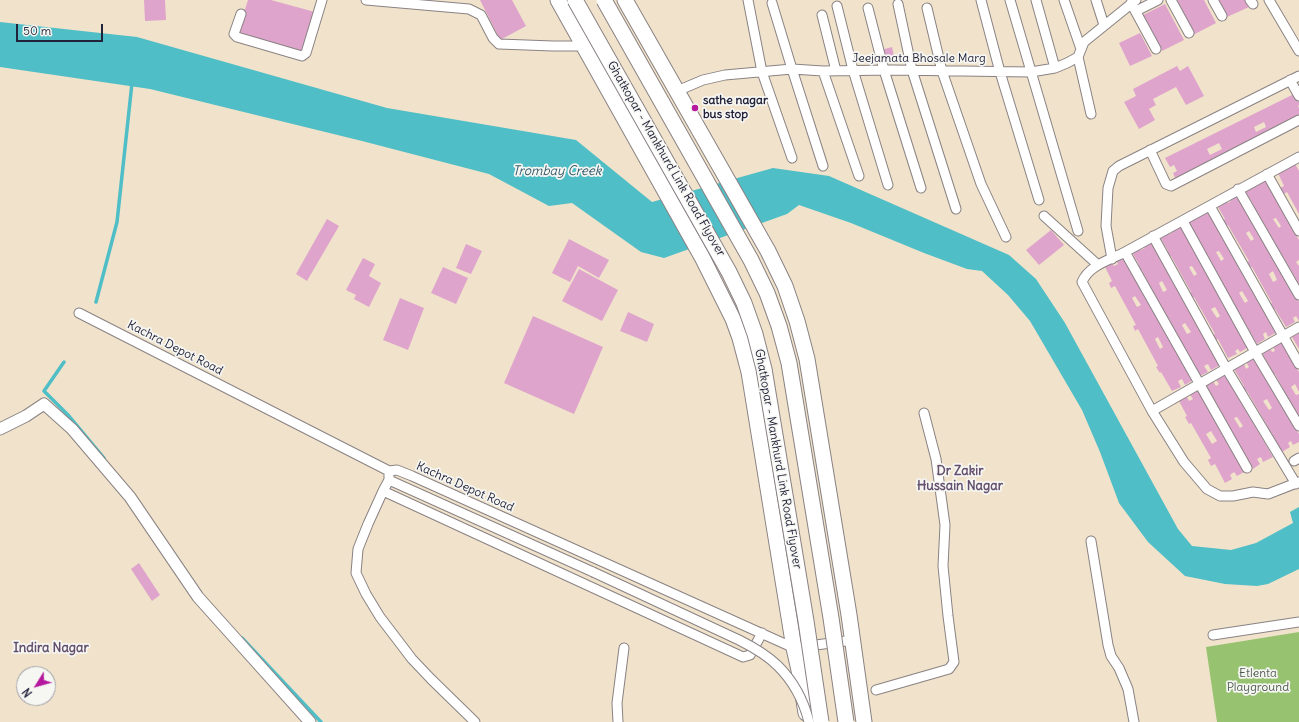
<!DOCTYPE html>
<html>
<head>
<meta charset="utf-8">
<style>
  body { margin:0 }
  #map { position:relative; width:1299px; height:722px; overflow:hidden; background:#f1e3cb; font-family:Delius,sans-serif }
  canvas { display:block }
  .north { position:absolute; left:16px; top:666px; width:40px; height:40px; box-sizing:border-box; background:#f6f6f2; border:1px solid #a1a1a9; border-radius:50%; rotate:233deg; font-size:11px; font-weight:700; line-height:16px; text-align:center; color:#22223b }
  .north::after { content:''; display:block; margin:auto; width:14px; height:18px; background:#b5179e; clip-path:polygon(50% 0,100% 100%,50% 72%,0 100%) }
  .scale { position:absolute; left:16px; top:24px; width:87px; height:18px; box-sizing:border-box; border:2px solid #22223b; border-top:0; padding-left:5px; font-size:12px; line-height:14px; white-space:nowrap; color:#22223b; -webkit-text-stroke:3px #f6f6f2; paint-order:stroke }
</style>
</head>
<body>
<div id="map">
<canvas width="1299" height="722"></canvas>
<div class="north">N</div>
<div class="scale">50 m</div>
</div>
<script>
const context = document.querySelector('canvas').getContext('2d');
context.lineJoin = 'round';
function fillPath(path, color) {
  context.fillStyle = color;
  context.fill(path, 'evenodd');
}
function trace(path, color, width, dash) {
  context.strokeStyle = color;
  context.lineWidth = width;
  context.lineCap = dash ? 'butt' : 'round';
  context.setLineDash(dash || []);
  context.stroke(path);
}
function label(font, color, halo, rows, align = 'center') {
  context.font = font + ' Delius,sans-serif';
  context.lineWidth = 3.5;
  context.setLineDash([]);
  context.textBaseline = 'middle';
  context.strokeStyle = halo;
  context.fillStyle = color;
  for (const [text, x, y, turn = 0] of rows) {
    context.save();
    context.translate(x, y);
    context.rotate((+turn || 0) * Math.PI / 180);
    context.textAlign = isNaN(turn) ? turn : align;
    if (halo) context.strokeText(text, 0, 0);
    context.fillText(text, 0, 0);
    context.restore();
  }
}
fillPath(new Path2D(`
  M1299 632V722H1217L1206 647Z`), '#97c371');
fillPath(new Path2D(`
  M0 22 137 37 387 108 576 140 652 202 773 168 829 176 1009 255 1036 279 1065 323 1178 529 1192 546 1231 550 1256 543 1293 523 1290 512 1299 507V569L1268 584 1257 586 1225 584 1185 576 1148 542 1119 503 1100 452 1082 410 1030 321 1008 295 982 271 967 269 924 253 851 223 799 205 787 214 664 258 641 252 572 203 549 206 489 174 362 141 150 89 0 67Z`), '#4fbec6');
trace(new Path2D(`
  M96 302 117 222 132 83
  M64 362 44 391 69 416 104 458
  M242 638 321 722`), '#4fbec6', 3.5);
fillPath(new Path2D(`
  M144 0H165L166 20 145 21Z
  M248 0H271L315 12 303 51 237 34Z
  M480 0H512L526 26 500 40Z
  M1175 0H1204L1216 23 1193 35Z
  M1219 0H1246L1249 7 1227 17Z
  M1165 4 1184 40 1162 51 1143 15Z
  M1140 33 1152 56 1130 66 1119 43Z
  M892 47 895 60 884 63 881 50Z
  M1177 66 1180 71 1188 66 1204 96 1186 105 1176 87 1153 99 1156 105 1149 109 1155 120 1139 129 1124 102 1136 96 1133 89Z
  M1296 93 1299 100V105L1298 106 1299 108V117L1175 178 1173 173 1177 171 1174 165 1170 167 1165 158ZM1264 122 1266 127 1256 132 1254 127ZM1219 143 1222 149 1210 155 1207 149Z
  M1294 162 1299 171V214L1287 192 1282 195 1278 189 1284 186 1278 173 1283 170 1284 171 1289 168 1287 166Z
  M1264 179 1299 240V260L1296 262 1299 266V284L1279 250 1277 252 1273 246 1276 245 1256 210 1253 212 1250 206 1253 204 1244 189 1253 184 1255 187 1257 185 1256 183ZM1276 218 1281 226 1279 228 1273 219Z
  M1236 193 1299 302V321L1296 316 1293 318 1295 322 1286 327 1275 309 1272 310 1269 305 1272 303 1252 267 1249 268 1246 263 1249 261 1228 225 1225 227 1222 221 1225 219 1216 204 1226 199 1228 203 1231 201 1229 197ZM1249 231 1254 239 1251 241 1246 233ZM1273 271 1277 280 1273 282 1269 274Z
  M1208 210 1277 332 1268 337 1266 332 1263 334 1265 339 1257 344 1246 325 1242 326 1238 320 1242 318 1222 282 1219 284 1215 278 1219 276 1199 240 1195 242 1193 237 1196 235 1188 221 1196 216 1197 218 1201 216 1200 214ZM1219 251 1224 259 1221 261 1216 252ZM1242 291 1248 301 1245 303 1239 293Z
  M327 219 339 226 307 281 296 274Z
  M1181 225 1249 347 1240 352 1238 349 1235 351 1237 354 1228 358 1218 339 1214 341 1211 336 1215 334 1194 297 1191 299 1188 294 1191 292 1171 256 1168 258 1165 253 1168 251 1160 237 1168 232 1170 234 1173 232 1172 229ZM1192 266 1197 274 1194 276 1189 267ZM1215 307 1220 316 1217 318 1211 309Z
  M1051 230 1064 245 1039 265 1026 250Z
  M569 239 609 260 599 278 578 266 570 282 552 273Z
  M1151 242 1220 365 1211 370 1208 364 1204 366 1208 372 1200 376 1165 314 1161 316 1158 310 1162 308 1142 271 1138 273 1135 268 1139 265 1132 252 1139 248 1141 250 1145 248 1143 246ZM1162 281 1167 290 1163 292 1159 283ZM1185 323 1191 332 1187 334 1182 325Z
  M466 244 482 251 471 274 456 268Z
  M1124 257 1193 380 1185 385 1182 379 1178 381 1181 387 1172 391 1161 372 1160 373 1156 367 1158 366 1138 329 1135 331 1133 326 1136 325 1115 286 1111 288 1109 283 1112 281 1105 267 1112 263 1114 266 1118 264 1116 261ZM1135 296 1141 305 1137 307 1132 298ZM1158 337 1163 347 1160 349 1155 339Z
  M363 258 375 264 369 276 381 283 369 307 354 299 356 295 346 290Z
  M443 267 468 278 456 304 431 293Z
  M579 269 618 290 602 321 562 301Z
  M400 298 424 308 408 350 383 340Z
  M628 312 654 324 647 342 620 331Z
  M533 316 603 347 574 414 504 383Z
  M1299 333V349L1292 337Z
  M1282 342 1299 372V392L1295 384 1291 387 1296 395 1299 394V416L1295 418 1293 412 1295 411 1275 374 1271 377 1266 369 1270 367 1262 353 1270 348 1272 352 1275 351 1273 347Z
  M1255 358 1299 434V442L1293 445 1291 441 1288 443 1290 447 1282 452 1271 432 1267 435 1264 429 1268 427 1247 391 1244 393 1241 388 1244 386 1234 369 1244 364 1246 369 1249 367 1246 362ZM1267 399 1272 408 1269 410 1263 401Z
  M1225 375 1273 457 1263 462 1261 457 1257 459 1260 464 1253 469 1242 450 1235 445 1238 443 1205 386 1213 381 1216 386 1219 384 1216 380ZM1237 417 1243 426 1240 428 1234 418Z
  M1198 390 1244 472 1237 476 1234 472 1230 475 1232 479 1225 483 1215 464 1211 466 1208 460 1211 458 1191 423 1189 424 1185 417 1187 416 1179 401 1187 397 1189 401 1193 399 1190 395ZM1211 431 1217 441 1212 444 1206 434Z
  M139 563 160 595 152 601 131 569Z`), '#dfa4cc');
const minor = new Path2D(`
  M366 0 469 9 481 15 493 38 499 44 553 46H583
  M748 0 762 72 792 158
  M981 0 1000 72 1039 200
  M1010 0 1078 231
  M1036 0 1055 68
  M1064 0 1081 49
  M1096 0 1104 25
  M1171 0 1189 33
  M1213 0 1222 16
  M1250 0 1253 4
  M1269 0 1299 51
  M772 3 792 69 823 166
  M1131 3 1156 49
  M898 4 912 70 956 209
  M837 6 853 70 888 185
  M868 8 884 70 921 188
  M927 8 942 71 981 184 1006 237
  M1136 11 1158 0
  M241 14 234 34 237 37 302 56 306 53 322 0
  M822 15 836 71
  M1078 57 1091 114
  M823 71 859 176
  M1290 80 1299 96
  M677 91 703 80 725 75 792 69 823 71 892 70 1031 72 1055 68 1067 63 1078 57 1084 42 1136 0
  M1150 150 1166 184 1171 186 1299 120
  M1299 157 1125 252C1110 260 1089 265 1082 282L1152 411 1184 462 1207 489 1220 496H1233L1253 492 1268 494 1299 482
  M1267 174 1299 231
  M1238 189 1299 295
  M1211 208 1299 364
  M1044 216 1098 265
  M1185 225 1255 352 1299 426
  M1153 236 1226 368 1296 484
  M1125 252 1247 468
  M1112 259 1106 226 1108 188 1113 171 1119 166 1299 76
  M79 313 389 471 397 470 412 476 794 648 853 640
  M1152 411 1299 327
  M1294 461 1299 458
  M389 471V480L383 491 368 524 358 549 356 573 366 594 380 617 412 659 431 679 475 722
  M389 480 593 572
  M383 491 743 657 750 655 762 633
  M1091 541 1108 645 1111 656 1119 668 1128 689 1134 722
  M1213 635 1299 622
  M876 690 949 669 954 662 948 616 943 566 945 525 936 459 924 413
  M618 722 617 703 624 648`);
const tertiary = new Path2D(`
  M0 429 26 416 44 404 72 429 130 497 198 597 310 722`);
const trunk = new Path2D(`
  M558 0 702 257 733 319 740 338 749 372 794 648 799 670 806 713
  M625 0 768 251 785 286 797 321 807 359 849 615 864 722`);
trace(minor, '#8a8283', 11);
trace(tertiary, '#8a8283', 13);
trace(trunk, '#8a8283', 17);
trace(minor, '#fff', 9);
trace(tertiary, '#fff', 11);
trace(trunk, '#fff', 15);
const minorBridge = new Path2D(`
  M593 572 739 640C753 647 767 655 778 666 793 681 804 702 809 722`);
const trunkBridge = new Path2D(`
  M575 0 729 272 744 303 755 334 764 369 806 621 821 722
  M604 0 751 260 767 293 779 326 789 363 831 618 846 722`);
trace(minorBridge, '#8a8283', 11, []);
trace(trunkBridge, '#8a8283', 17, []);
trace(minorBridge, '#fff', 9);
trace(trunkBridge, '#fff', 15);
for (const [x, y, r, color] of [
  [695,108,4,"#b5179e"]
]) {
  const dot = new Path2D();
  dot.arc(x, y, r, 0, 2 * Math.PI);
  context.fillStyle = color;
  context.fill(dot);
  trace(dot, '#f6f6f2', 1.5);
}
label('12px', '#22223b', '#f6f6f2', [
  ["Jeejamata Bhosale Marg",919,59],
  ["Ghatkopar - Mankhurd Link Road Flyover",666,159,60],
  ["Kachra Depot Road",175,348,27],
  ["Ghatkopar - Mankhurd Link Road Flyover",778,459,80],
  ["Kachra Depot Road",465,487,24]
]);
label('bold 12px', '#22223b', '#f6f6f2', [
  ["sathe nagar",703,101],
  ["bus stop",703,115]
], 'left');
label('12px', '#4b5a4e', '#f6f6f2', [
  ["Etlenta",1258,674],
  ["Playground",1258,688]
]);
label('italic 13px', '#32596c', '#f6f6f2', [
  ["Trombay Creek",557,171]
]);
label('bold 13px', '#64506e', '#f6f6f2', [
  ["Dr Zakir",960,471],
  ["Hussain Nagar",960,486],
  ["Indira Nagar",51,648]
]);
</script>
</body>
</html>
